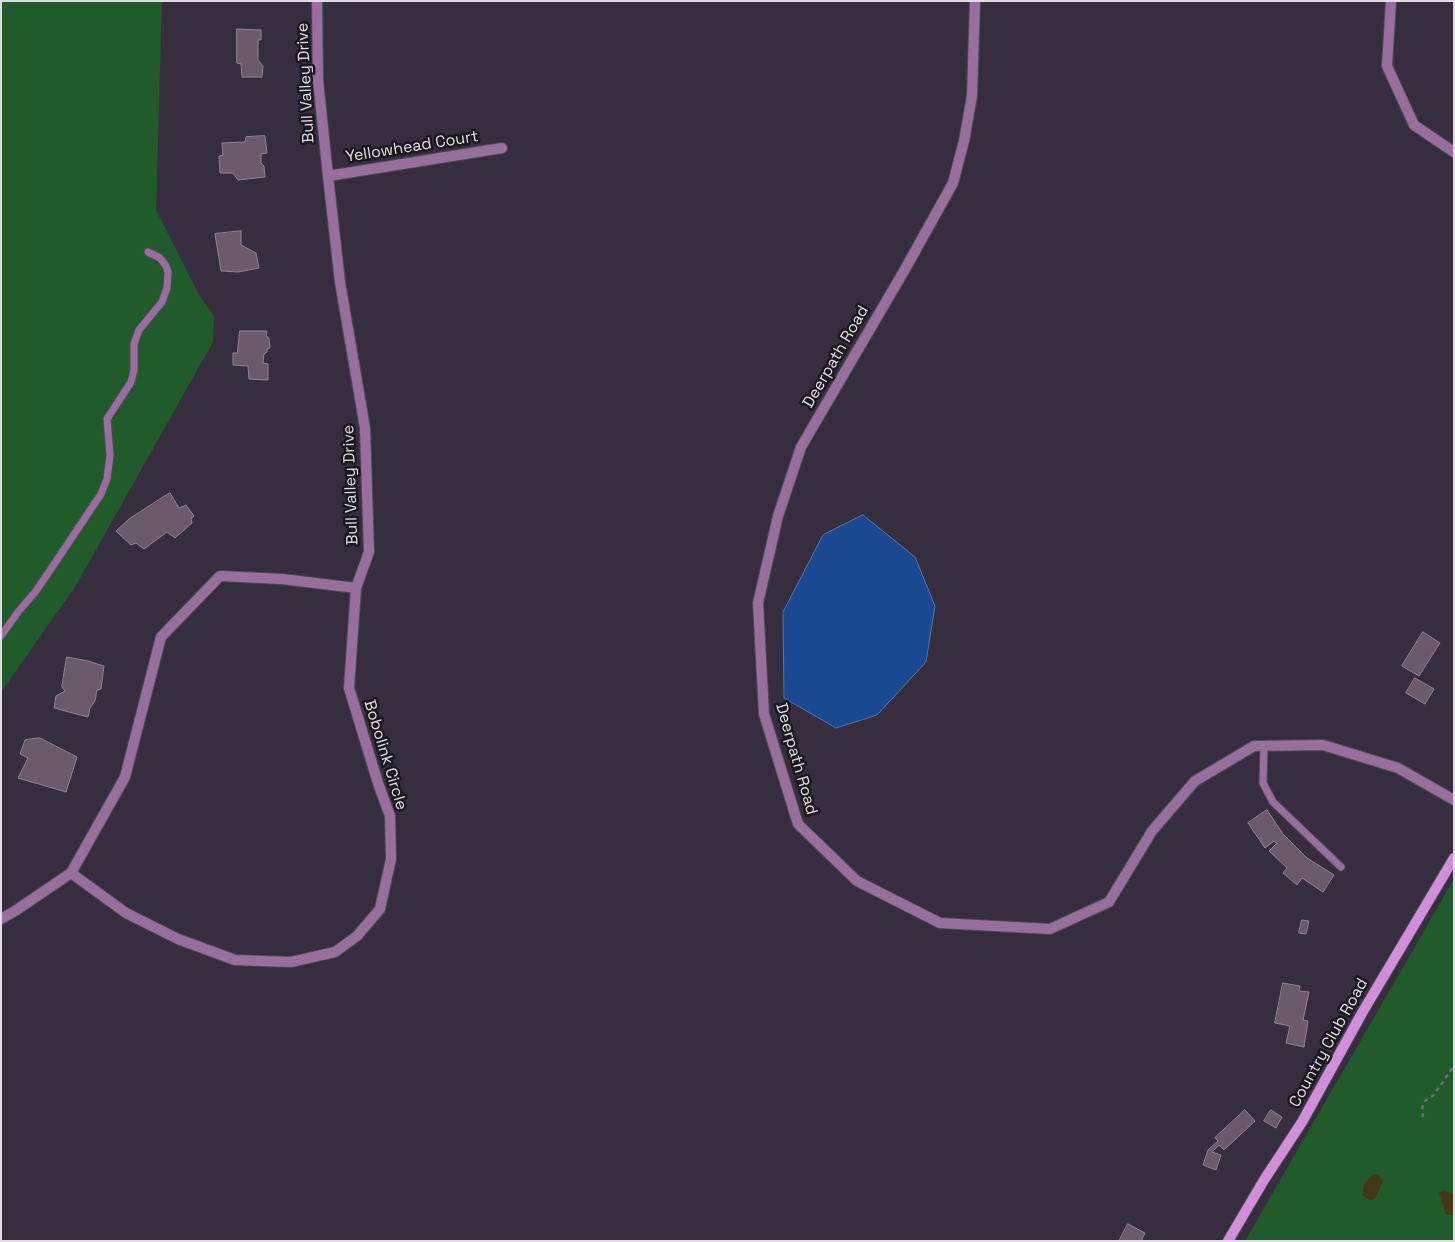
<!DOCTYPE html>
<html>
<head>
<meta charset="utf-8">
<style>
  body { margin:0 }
  #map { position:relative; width:1455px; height:1242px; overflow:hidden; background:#362e3e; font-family:"Space Grotesk",sans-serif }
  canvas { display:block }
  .frame { position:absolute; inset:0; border:2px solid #e0dbe5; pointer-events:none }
</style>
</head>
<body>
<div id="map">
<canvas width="1455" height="1242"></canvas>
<div class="frame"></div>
</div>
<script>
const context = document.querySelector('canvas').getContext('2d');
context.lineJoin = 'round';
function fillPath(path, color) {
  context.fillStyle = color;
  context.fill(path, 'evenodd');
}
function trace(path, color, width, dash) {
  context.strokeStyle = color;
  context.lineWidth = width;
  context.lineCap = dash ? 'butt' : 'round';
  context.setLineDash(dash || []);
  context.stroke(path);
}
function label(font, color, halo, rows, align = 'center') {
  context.font = font + ' "Space Grotesk",sans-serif';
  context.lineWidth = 5;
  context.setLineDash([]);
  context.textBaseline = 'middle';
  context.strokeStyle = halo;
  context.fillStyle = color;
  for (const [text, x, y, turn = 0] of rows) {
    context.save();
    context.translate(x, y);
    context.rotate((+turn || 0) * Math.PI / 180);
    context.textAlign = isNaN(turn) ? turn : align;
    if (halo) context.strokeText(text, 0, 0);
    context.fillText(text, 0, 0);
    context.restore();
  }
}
fillPath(new Path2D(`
  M1 1H162L156 210 199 295 214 316 213 342 75 587 1 692Z
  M1454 879V1241H1245Z`), '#215b2b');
fillPath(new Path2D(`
  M1374 1174 1380 1176 1383 1181 1375 1199 1370 1200 1363 1196C1362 1185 1365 1181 1374 1174Z
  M1442 1191 1449 1192 1454 1195V1215H1446L1439 1193Z`), '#423919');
const water = new Path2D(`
  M863 515 915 557 935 606 926 662 877 715 836 728 784 698 783 612 823 535Z`);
fillPath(water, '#1b4991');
trace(water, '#5675aa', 1);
const building = new Path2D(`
  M237 29 261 30V40H258V60L263 66 262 77H242L241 64 237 63Z
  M265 136 267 153 261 154V163L264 166 265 177 238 180 233 173H220L219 156 223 155 222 143 245 142 246 137Z
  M241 231V245L256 253 259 268 238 272 221 271 215 234Z
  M240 331H267L266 336 269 338 270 348 267 349V352L264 354 263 363 268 364V380L249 379 248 366 233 365V353H237Z
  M170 493 179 508 186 505 194 516 191 519 192 523 175 538 167 532 144 549 136 543 131 545 116 531 129 519Z
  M1423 632 1440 643 1419 676 1402 666Z
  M67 657 88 661 104 666 101 689 97 690 95 701 90 708 88 717 54 708 56 696 65 691 62 687Z
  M1415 678 1434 689 1425 704 1406 693Z
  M40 738 77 757 66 792 18 778 28 758 20 754 25 740Z
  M1267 810 1283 834 1307 858 1334 875 1323 892 1302 878 1297 885 1283 873 1287 868 1269 851 1277 843 1274 841 1265 848 1248 823Z
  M1302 920 1309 921 1306 934 1299 933Z
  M1283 983 1300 986 1299 991 1309 992 1303 1020 1308 1021 1304 1047 1286 1043 1290 1026 1275 1023Z
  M1245 1110 1255 1121 1224 1150 1219 1145 1212 1152 1221 1155 1216 1170 1203 1165 1208 1150 1218 1141 1215 1138Z
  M1271 1110 1282 1117 1276 1128 1264 1121Z
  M1128 1224 1145 1233 1141 1241H1119Z`);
fillPath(building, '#6a5a6a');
trace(building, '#938393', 1);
const lane = new Path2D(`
  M1 636 18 612 36 591 55 563 101 494 107 479 110 455 107 419 131 382 134 370V344L139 330 162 302 167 288 168 272 166 266 160 258 148 252
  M1264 745 1263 783 1273 802 1341 867`);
const street = new Path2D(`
  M975 1 972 96 964 141 953 183 904 271 801 447 778 516 758 603 764 714 798 824 857 881 940 923 1050 929 1109 902 1152 831 1195 781 1254 746 1323 745 1398 768 1454 800
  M1391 1 1387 66 1414 125 1454 152
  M328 176 502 148
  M71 873 126 913 178 939 235 960 291 962 335 952 357 936 380 909 391 859 390 816 378 783 349 688 356 588
  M1 919 15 911 71 873 125 777 161 637 220 576 282 579 356 588 369 552 365 428 340 282 328 176 318 80 317 1`);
const secondary = new Path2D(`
  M1228 1241 1264 1180 1302 1122 1362 1013 1454 858`);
trace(lane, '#514a59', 9);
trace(street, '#514a59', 12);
trace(secondary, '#514a59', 12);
trace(new Path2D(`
  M1423 1117 1422 1108 1425 1101 1433 1096 1454 1066`), '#736c7a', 2.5, [4, 4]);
trace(lane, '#986e9d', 7);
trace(street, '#986e9d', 10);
trace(secondary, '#d18eda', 10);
label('16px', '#e0dbe5', '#1c181f', [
  ["Bull Valley Drive",306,83,-93],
  ["Yellowhead Court",412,147,-9],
  ["Deerpath Road",836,357,-60],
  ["Bull Valley Drive",351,485,-92],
  ["Bobolink Circle",385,755,73],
  ["Deerpath Road",796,759,74],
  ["Country Club Road",1329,1043,-61]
]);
</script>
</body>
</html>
